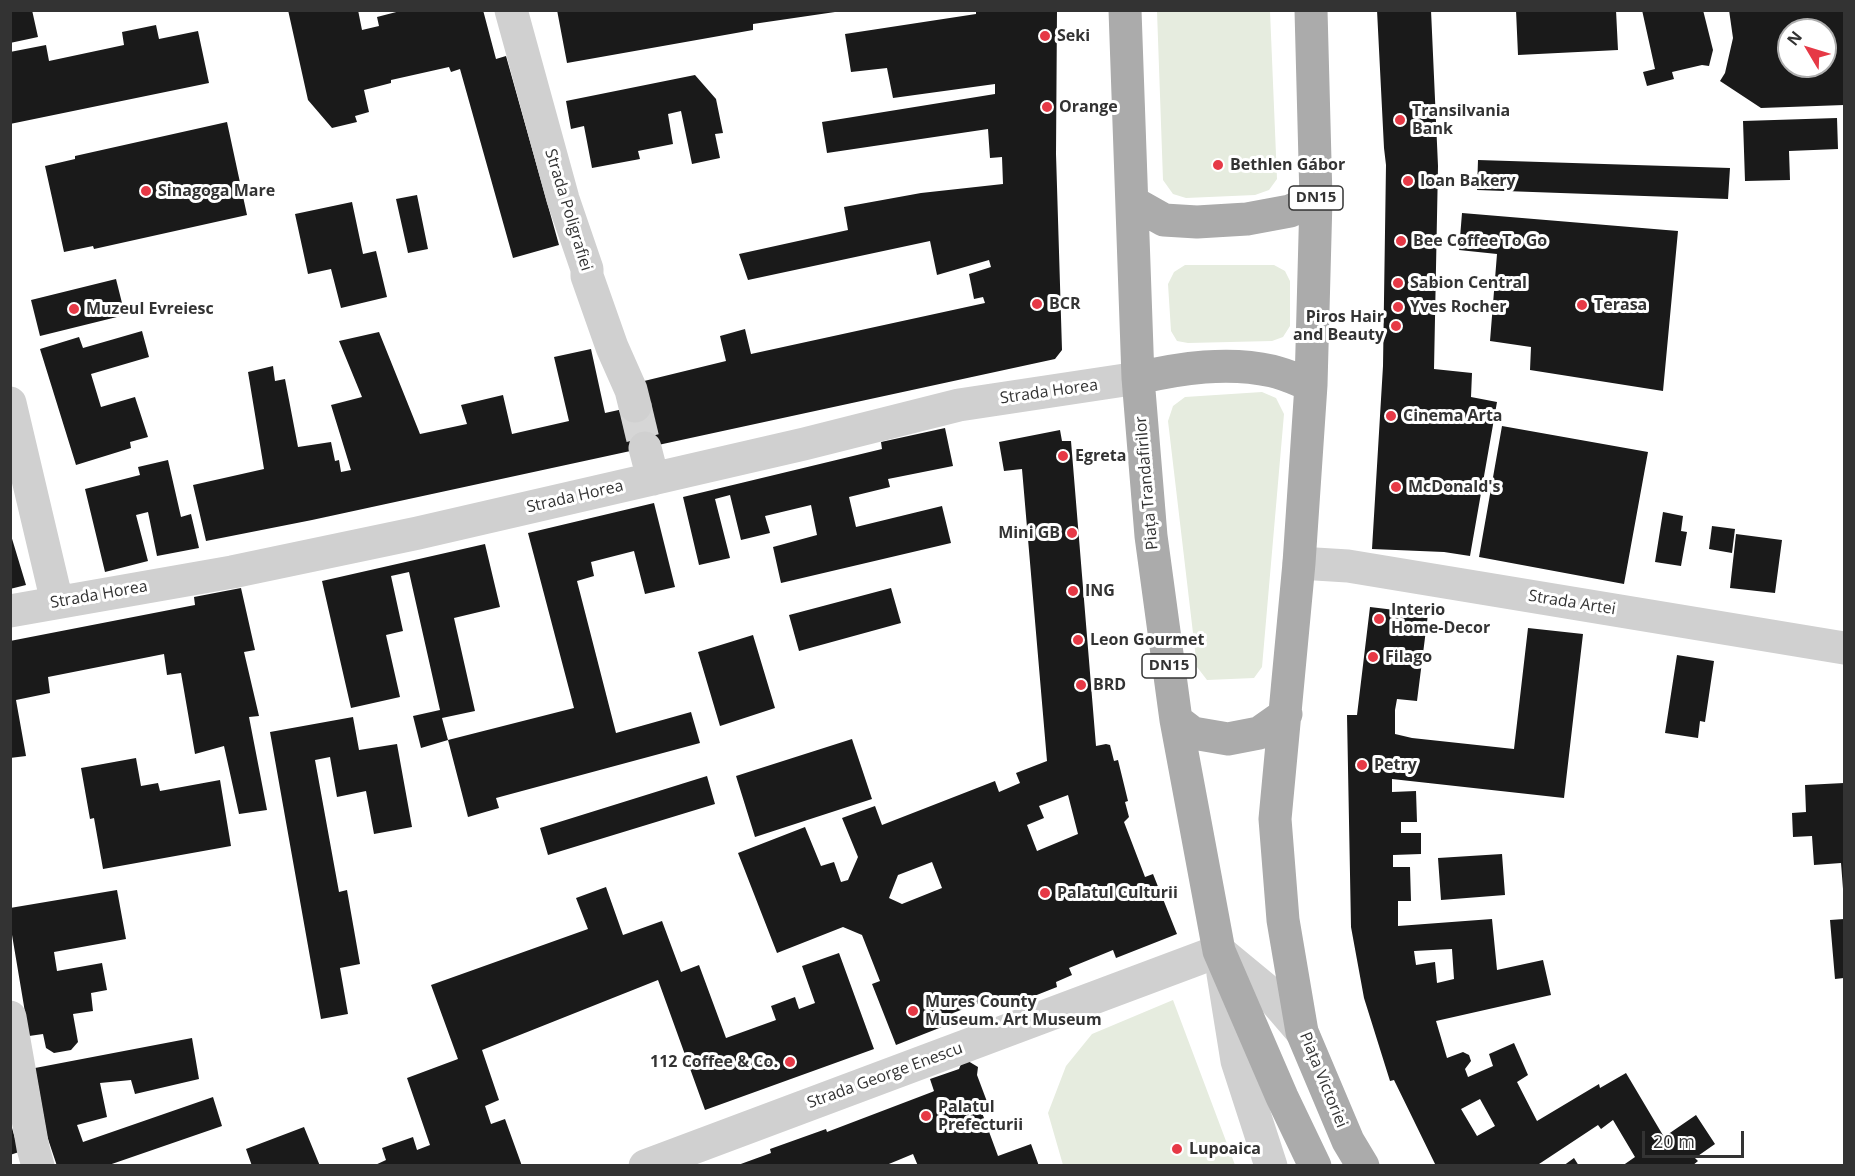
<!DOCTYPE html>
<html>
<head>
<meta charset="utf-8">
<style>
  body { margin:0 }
  #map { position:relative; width:1855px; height:1176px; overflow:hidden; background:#fff; font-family:"Open Sans",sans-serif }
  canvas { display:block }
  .frame { position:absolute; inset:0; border:12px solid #333; pointer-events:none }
  .north { position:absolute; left:1777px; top:18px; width:60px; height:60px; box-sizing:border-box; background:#fff; border:2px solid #adadad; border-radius:50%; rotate:308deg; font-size:16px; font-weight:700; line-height:24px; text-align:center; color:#333 }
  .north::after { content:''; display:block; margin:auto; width:21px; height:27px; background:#e63946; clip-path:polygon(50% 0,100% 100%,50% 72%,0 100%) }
  .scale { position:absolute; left:1642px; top:1131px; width:102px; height:27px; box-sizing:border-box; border:3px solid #333; border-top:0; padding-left:8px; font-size:18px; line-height:21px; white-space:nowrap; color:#333; -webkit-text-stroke:4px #fff; paint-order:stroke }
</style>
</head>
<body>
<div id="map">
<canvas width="1855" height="1176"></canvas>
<div class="frame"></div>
<div class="north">N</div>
<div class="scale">20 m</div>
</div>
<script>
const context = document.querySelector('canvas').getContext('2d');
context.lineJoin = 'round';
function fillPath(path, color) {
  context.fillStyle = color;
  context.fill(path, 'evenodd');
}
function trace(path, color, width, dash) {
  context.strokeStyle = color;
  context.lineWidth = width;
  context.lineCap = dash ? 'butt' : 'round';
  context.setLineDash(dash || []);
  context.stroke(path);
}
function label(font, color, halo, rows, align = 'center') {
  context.font = font + ' "Open Sans",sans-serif';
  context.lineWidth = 6;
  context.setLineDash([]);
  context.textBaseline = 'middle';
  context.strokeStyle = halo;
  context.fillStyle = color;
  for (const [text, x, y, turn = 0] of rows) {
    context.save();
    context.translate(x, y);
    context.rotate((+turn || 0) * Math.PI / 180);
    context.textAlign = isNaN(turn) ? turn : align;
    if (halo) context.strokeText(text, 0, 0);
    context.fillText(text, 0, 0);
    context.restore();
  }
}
fillPath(new Path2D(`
  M1157 11H1270L1277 179 1269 190 1255 195 1186 198 1173 194 1163 180Z
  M1185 265H1274L1285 271 1290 281V326L1283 337 1272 341 1188 343 1177 341 1171 331 1168 284 1174 272Z
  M1262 392 1276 398 1284 414 1262 667 1254 678 1207 680 1197 667 1168 421 1173 406 1185 397Z
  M1173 1000 1235 1165H1063L1048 1113 1066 1066 1092 1034Z`), '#e6ecdf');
fillPath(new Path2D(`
  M10 10H32L38 37 10 43Z
  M288 10H358L362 30 379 26 377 17 404 10H483L496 59 506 56 559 245 513 258 460 69 451 72 449 67 391 80V83L364 90 369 112 355 116 357 122 332 128 308 100Z
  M557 10H835V12L753 24V30L567 63Z
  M976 10H1057L1056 154 1062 350 1055 359 312 520 206 541 193 485 264 469 248 372 273 366 275 381 285 379 298 447 331 442 335 461 339 460 341 472 351 470 331 405 362 397 339 341 379 332 420 434 467 424 461 405 503 395 512 434 569 421 554 357 591 349 605 413 646 404 640 382 726 361 720 336 745 329 751 354 985 303 983 297 974 299 969 274 991 267 989 260 937 275 930 241 748 280 739 254 848 230 844 207 921 193 1003 184 1002 157 990 158 988 129 827 153 822 122 995 94V84L893 98 887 68 851 72 845 34 976 14Z
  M1377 10H1431L1438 166 1434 369 1472 373 1471 397 1497 402 1470 556 1444 552 1372 549 1383 366 1386 165 1384 148Z
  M1516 10H1616L1618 50 1518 55Z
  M1642 10H1703L1713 50 1709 66 1702 65 1672 72 1674 79 1647 86 1643 72 1655 69Z
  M1729 10H1844V105L1761 108 1720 81 1725 73 1733 38ZM1789 30H1825V66H1789Z
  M156 25 159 39 198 31 209 83 10 124V52L46 45 49 61 124 45 122 32Z
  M695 75 716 99 723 133 715 134 720 158 692 164 681 111 668 114 673 144 638 151 640 159 592 168 584 126 571 129 566 101Z
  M1837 118 1838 149 1789 151 1790 180 1745 181 1743 121Z
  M227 122 247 215 94 249 93 246 64 252 45 166 75 159V156Z
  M1478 160 1730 168 1728 199 1477 190Z
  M417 195 428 249 408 253 396 199Z
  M352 202 363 254 376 251 387 297 341 308 331 269 308 274 295 214Z
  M1462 213 1678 231 1663 391 1530 370 1531 347 1490 341 1497 254 1459 250Z
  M116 279 125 315 40 336 31 300Z
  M142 331 149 357 91 374 101 407 135 397 148 437 130 442 131 448 76 465 40 349 79 337 83 348Z
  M1502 426 1648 452 1624 584 1479 557Z
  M945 428 953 466 888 479 890 487 849 497 856 527 942 506 951 543 781 583 773 547 817 535 811 505 765 516 770 533 741 540 730 495 715 499 730 558 699 565 683 497 882 449 881 442Z
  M1060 430 1062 441H1071L1096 746 1106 744 1110 745 1114 761 1118 760 1128 801 1125 802 1129 817 1124 822 1145 877 1153 874 1177 934 1116 958 1113 950 1069 968 1072 975 1056 982 1057 987 1019 1002 1017 997 1000 1003 998 996 953 1013 957 1021 896 1045 872 984 880 981 862 935 843 927 777 953 738 853 805 827 821 866 834 862 841 882 848 880 858 857 842 818 875 806 882 825 995 781 999 792 1020 783 1016 773 1047 761 1022 469 1004 471 999 442ZM1068 795 1078 834 1037 851 1027 825 1044 818 1039 806ZM932 862 942 888 902 904 889 898 898 875Z
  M168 460 181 517 191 514 199 548 157 556 148 512 136 515 148 561 105 572 85 489 140 475 138 467Z
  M654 503 675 587 645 594 634 551 591 562 594 576 577 581 616 733 691 712 700 743 496 798 499 808 468 817 448 740 421 748 413 716 440 710 409 572 391 576 403 631 386 635 400 697 351 708 322 581 485 544 500 607 454 618 475 711 442 718 448 740 574 708 528 533Z
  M1663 512 1683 516 1681 531 1687 532 1681 566 1655 562Z
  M1712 526 1735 529 1732 553 1709 549Z
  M10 532 26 585 10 589Z
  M1736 534 1782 540 1775 593 1730 588Z
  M241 588 255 650 244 652 259 716 249 717 267 810 239 814 224 746 195 754 181 673 167 675 164 654 48 677 50 693 16 700 26 756 10 758V641L195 605 194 597Z
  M891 588 901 623 799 651 789 615Z
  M1370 607 1428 614 1417 701 1397 699 1395 710V734L1412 738 1514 749 1528 628 1583 634 1564 798 1392 779V792L1416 791 1417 822H1401V833H1421V854L1393 855V867H1410L1411 901H1398V926L1492 919 1497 970 1543 960 1551 995 1436 1021 1447 1058 1463 1052 1469 1055 1471 1061 1465 1069 1468 1077 1493 1066 1489 1054 1514 1043 1528 1075 1517 1082 1537 1121 1599 1084 1600 1088 1626 1073 1664 1137 1696 1115 1715 1144 1695 1158 1698 1161 1692 1166H1622L1635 1157 1613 1120 1601 1129 1598 1125 1536 1166H1436L1394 1080 1390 1081 1364 998 1351 927 1347 715H1357ZM1452 949 1454 979 1437 983 1435 962 1416 965 1414 951ZM1480 1099 1495 1126 1477 1136 1461 1109Z
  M753 635 775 708 720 726 698 652Z
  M1677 655 1714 661 1705 722 1700 721 1698 738 1665 733Z
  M353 717 359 750 397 744 412 827 374 834 366 791 337 797 330 757 315 760 339 892 347 890 360 964 340 968 348 1014 321 1019 270 732Z
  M852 739 872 799 755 837 736 776Z
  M136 758 141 786 158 783 160 791 220 780 231 846 103 869 94 818 90 819 81 768Z
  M707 776 715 804 548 855 540 828Z
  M1844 783V889H1843L1841 863 1814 865 1812 836 1793 837 1792 813 1806 812 1805 785Z
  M1502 854 1505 895 1441 900 1438 858Z
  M606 887 623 935 662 921 681 972 699 965 726 1038 776 1020 771 1006 795 997 799 1009 815 1003 802 966 839 953 874 1049 705 1110 658 980 482 1050 499 1100 485 1106 491 1124 505 1119 522 1166H373L386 1160 382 1148 413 1137 417 1150 430 1145 407 1078 458 1059 431 985 588 929 576 898Z
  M117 890 126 939 54 952 57 971 102 963 107 990 91 993 93 1011 73 1014 78 1042 71 1050 54 1053 46 1048 43 1034 29 1036 10 923V908Z
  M1844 919V978L1835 979 1830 920Z
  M192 1038 199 1079 135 1094 131 1080 100 1083 107 1117 77 1125 83 1142 213 1097 222 1126 106 1166H57L47 1136 35 1068Z
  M968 1061 978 1067 977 1075 989 1107 981 1110 998 1156 1031 1144 1039 1166H918L913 1154 884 1166 738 1165 771 1153 770 1149 826 1129 827 1132 932 1092 934 1091 930 1079 959 1069 961 1064Z
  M10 1121 19 1152 10 1155Z
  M304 1127 320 1166H252L246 1149Z
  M1574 1158 1579 1166H1563Z`), '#1a1a1a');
trace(new Path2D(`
  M635 406 645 448`), '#d6d6d6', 33, [33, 16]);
trace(new Path2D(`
  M511 10 563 199 587 269V276L612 347 631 390 635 406
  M10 403 57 602
  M645 448 653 479
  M1299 563 1348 566 1844 648
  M10 611 232 572 418 533 804 444 959 405 1138 378
  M1219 951 1265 989 1302 1032
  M1223 974 1237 1061 1271 1166
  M10 1017 33 1148 38 1166
  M645 1166 1219 951`), '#d0d0d0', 33);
trace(new Path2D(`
  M1125 10 1138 378 1151 536 1176 720 1219 951 1282 1097 1315 1166
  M1311 10 1316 199 1311 385 1299 563 1275 819 1283 920 1302 1032 1348 1141 1363 1166
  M1132 202 1164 220 1197 222 1247 219 1290 211 1316 199
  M1138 378C1181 368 1228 361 1272 371 1285 374 1298 380 1311 385
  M1176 720 1193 733 1228 739 1259 733 1286 714`), '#ababab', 33);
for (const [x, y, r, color] of [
  [1045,36,6,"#e63946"],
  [1047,107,6,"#e63946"],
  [1400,120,6,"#e63946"],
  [1218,165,6,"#e63946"],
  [1408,181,6,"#e63946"],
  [146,191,6,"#e63946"],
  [1401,241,6,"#e63946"],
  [1398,283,6,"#e63946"],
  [1037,304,6,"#e63946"],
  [1582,305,6,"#e63946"],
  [1398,307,6,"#e63946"],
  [74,309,6,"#e63946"],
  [1396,326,6,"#e63946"],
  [1391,416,6,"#e63946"],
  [1063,456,6,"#e63946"],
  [1396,487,6,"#e63946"],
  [1072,533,6,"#e63946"],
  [1073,591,6,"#e63946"],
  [1379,619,6,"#e63946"],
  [1078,640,6,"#e63946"],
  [1373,657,6,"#e63946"],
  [1081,685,6,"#e63946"],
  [1362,765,6,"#e63946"],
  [1045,893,6,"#e63946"],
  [913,1011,6,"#e63946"],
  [790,1062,6,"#e63946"],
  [926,1116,6,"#e63946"],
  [1177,1149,6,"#e63946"]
]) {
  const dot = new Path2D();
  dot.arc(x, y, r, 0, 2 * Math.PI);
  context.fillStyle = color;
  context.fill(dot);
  trace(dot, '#fff', 2);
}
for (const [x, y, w] of [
  [1316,198,54],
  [1169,666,54]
]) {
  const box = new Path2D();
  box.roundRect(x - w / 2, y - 12, w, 24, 4.5);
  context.fillStyle = '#fff';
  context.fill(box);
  trace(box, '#333', 1.5);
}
label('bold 15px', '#333', null, [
  ["DN15",1316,198],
  ["DN15",1169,666]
]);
label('bold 16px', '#333', '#fff', [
  ["Seki",1057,36],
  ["Orange",1059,107],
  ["Transilvania",1412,111],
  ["Bank",1412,129],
  ["Bethlen Gábor",1230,165],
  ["Ioan Bakery",1420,181],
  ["Sinagoga Mare",158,191],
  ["Bee Coffee To Go",1413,241],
  ["Sabion Central",1410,283],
  ["BCR",1049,304],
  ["Terasa",1594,305],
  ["Yves Rocher",1410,307],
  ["Muzeul Evreiesc",86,309],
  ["Piros Hair",1384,317,"right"],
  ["and Beauty",1384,335,"right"],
  ["Cinema Arta",1403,416],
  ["Egreta",1075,456],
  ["McDonald's",1408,487],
  ["Mini GB",1060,533,"right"],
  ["ING",1085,591],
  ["Interio",1391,610],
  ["Home-Decor",1391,628],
  ["Leon Gourmet",1090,640],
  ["Filago",1385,657],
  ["BRD",1093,685],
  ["Petry",1374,765],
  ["Palatul Culturii",1057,893],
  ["Mures County",925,1002],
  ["Museum. Art Museum",925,1020],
  ["112 Coffee & Co.",778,1062,"right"],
  ["Palatul",938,1107],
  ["Prefecturii",938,1125],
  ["Lupoaica",1189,1149]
], 'left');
label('16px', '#333', '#fff', [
  ["Strada Poligrafiei",568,210,73],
  ["Strada Horea",1049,392,-8],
  ["Piața Trandafirilor",1147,483,-95],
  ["Strada Horea",575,497,-13],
  ["Strada Horea",99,595,-10],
  ["Strada Artei",1572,603,9],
  ["Strada George Enescu",885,1076,-20],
  ["Piața Victoriei",1323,1080,68]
]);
</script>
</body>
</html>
